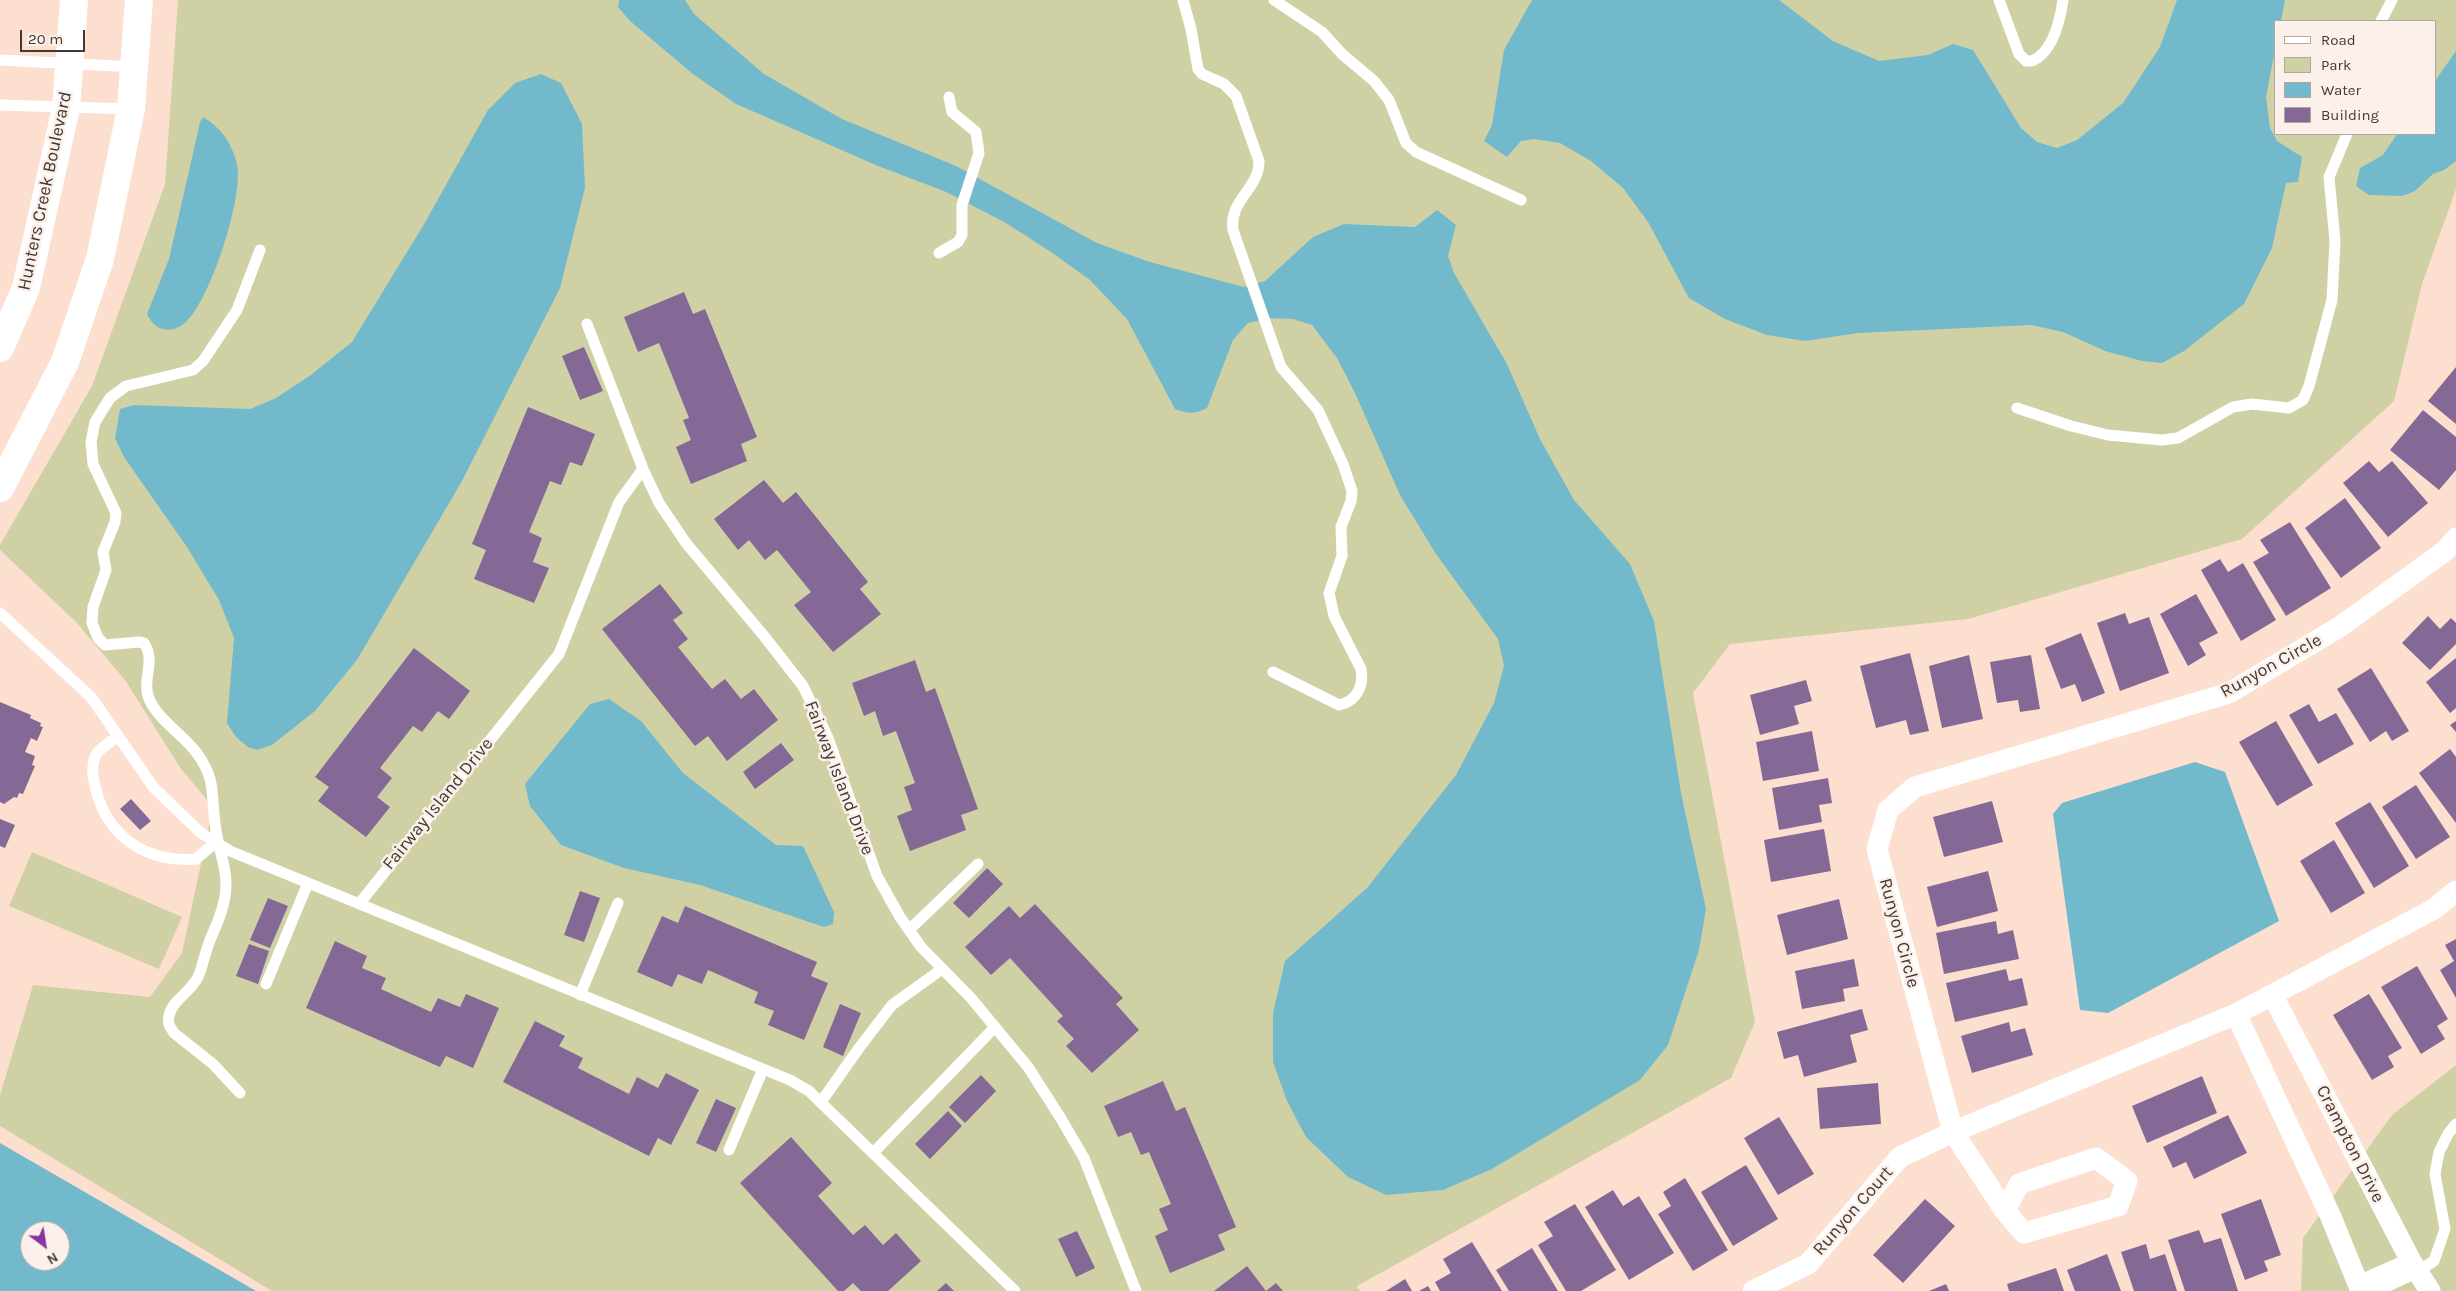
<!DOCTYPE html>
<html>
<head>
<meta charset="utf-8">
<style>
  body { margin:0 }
  #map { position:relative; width:2456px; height:1291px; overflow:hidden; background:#fddfcf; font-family:Karla,sans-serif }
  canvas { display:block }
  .legend { position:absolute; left:2274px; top:20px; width:162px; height:115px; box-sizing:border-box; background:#fcf0ea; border:1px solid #b2a6a0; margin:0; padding:6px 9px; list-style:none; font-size:15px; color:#443832 }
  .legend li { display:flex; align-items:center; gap:10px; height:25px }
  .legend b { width:25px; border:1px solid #b2a6a0 }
  .north { position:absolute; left:20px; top:1221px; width:50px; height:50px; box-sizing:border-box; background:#fcf0ea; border:1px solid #b2a6a0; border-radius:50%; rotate:149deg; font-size:14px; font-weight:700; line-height:20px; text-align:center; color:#443832 }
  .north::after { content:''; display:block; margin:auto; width:18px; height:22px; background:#8934a2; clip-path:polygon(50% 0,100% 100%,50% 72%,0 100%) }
  .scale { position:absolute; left:20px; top:30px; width:65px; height:22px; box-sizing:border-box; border:2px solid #443832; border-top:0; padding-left:6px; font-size:15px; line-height:18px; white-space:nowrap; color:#443832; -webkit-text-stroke:4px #fcf0ea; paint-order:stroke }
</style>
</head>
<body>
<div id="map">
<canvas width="2456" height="1291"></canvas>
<ul class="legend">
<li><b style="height:6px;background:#fff"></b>Road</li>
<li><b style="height:14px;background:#cfd1a5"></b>Park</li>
<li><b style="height:14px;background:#73b9cc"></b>Water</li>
<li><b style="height:14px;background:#846997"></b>Building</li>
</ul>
<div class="north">N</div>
<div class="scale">20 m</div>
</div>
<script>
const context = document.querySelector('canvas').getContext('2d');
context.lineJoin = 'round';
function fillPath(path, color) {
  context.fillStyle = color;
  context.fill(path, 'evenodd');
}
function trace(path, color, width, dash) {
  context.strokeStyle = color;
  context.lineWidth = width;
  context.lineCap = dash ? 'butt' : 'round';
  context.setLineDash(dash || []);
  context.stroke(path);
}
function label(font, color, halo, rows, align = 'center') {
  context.font = font + ' Karla,sans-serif';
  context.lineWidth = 5;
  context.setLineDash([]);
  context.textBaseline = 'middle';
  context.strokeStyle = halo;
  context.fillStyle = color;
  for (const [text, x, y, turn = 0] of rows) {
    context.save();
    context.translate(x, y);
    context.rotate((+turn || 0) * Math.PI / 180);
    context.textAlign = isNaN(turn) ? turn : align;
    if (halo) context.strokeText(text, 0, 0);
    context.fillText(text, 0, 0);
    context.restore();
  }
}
fillPath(new Path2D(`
  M178 0H2456V189L2422 284 2394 401 2242 539 1968 619 1730 644 1693 693 1755 1022 1731 1078 1357 1286 1360 1291H272L0 1126V1095L33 985 150 997 182 953 213 807 181 769 125 680 76 622 0 550V545L92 386 165 184ZM2275 21H2435V134H2275Z
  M32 852 182 917 159 969 9 906Z
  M2456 1065V1291H2301L2303 1238 2392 1115Z`), '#cfd1a5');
fillPath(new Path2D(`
  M619 0H685L694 14 764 74 842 119 956 166 1097 243 1150 262 1244 287 1265 281 1313 237 1344 224 1415 227 1437 210 1456 225 1448 256 1454 273 1507 364 1540 439 1574 500 1630 564 1654 621 1681 793 1706 909 1699 950 1668 1045 1640 1080 1492 1169 1443 1190 1386 1195 1348 1177 1306 1137 1287 1101 1273 1062V1013L1285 961 1367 888 1456 775 1494 703 1504 666 1498 639 1436 554 1400 495 1355 393 1337 358 1312 325 1293 319 1269 318 1248 323 1233 340 1207 408C1195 414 1188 414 1175 409L1127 319 1090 280 1054 254 1006 223 944 191 878 166 736 104 693 74 630 21 618 7Z
  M1532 0H1779L1833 41 1879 61 1928 55 1953 44 1973 50 2021 128 2037 142 2057 148 2077 140 2123 103 2160 47 2177 0H2285L2281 21H2275V50L2266 97 2270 128 2277 141 2302 157 2298 182 2286 183 2272 248 2244 304 2184 351 2162 363 2142 361 2105 351 2063 332 2031 325 1858 333 1805 341 1767 335 1725 319 1689 298 1648 222 1623 188 1591 161 1560 143 1534 139 1521 141 1507 157 1484 141 1492 125 1504 50Z
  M2456 51V161L2444 170 2433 174 2415 191 2402 196 2369 195 2356 186 2360 168 2383 155 2397 134H2435V81Z
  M541 74 561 83 582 124 585 188 560 288 462 481 357 660 315 711 272 745 257 750 248 747 236 737 227 723 234 638 219 600 187 547 124 457 115 438 120 409 134 405 250 409 276 398 311 375 352 342 423 226 488 110 515 83Z
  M203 117C221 127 233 145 237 165 244 196 210 301 186 322 172 335 154 331 147 314L169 259 200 122Z
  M609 699 641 721 683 773 776 845 803 846 834 912 833 924 824 927 700 885 624 868 561 845 530 806 525 784 590 704Z
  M2195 762 2225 772 2279 921 2108 1013 2080 1010 2053 814 2062 803Z
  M0 1143 256 1291H0ZM30 1231H60V1261H30Z`), '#73b9cc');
fillPath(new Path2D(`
  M684 292 693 314 705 309 757 437 741 444 747 461 691 484 676 447 691 440 683 420 689 418 659 343 638 352 624 317Z
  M584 347 603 391 580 400 562 356Z
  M2456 367V424L2428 401Z
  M528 407 595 434 582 466 570 462 561 485 550 481 529 532 542 538 533 562 549 568 534 603 474 579 486 550 472 544Z
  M2423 410 2456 437V470L2439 490 2390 450Z
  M2369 461 2379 472 2392 461 2428 503 2388 537 2343 483Z
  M764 480 783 503 796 492 868 582 860 589 881 614 833 652 794 605 811 592 777 550 765 560 749 540 738 550 714 519Z
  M2345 498 2381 548 2341 578 2305 528Z
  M2290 522 2331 588 2286 616 2253 562 2269 553 2260 540Z
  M2220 559 2228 572 2243 563 2276 620 2241 641 2201 570Z
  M660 584 683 613 673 620 688 639 678 647 712 689 725 679 741 699 754 689 778 720 727 761 708 736 695 746 602 629Z
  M2196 594 2218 633 2199 643 2206 655 2188 666 2160 614Z
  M2125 613 2129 624 2149 617 2169 673 2120 691 2097 623Z
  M2428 616 2440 629 2451 618 2456 623V644L2430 670 2402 643Z
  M2081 633 2105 693 2082 702 2075 684 2061 689 2045 648Z
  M414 648 470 691 449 719 438 711 422 732 413 726 380 768 392 778 377 797 390 807 366 837 318 801 329 787 315 777Z
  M1910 653 1929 731 1910 735 1906 720 1876 728 1860 666Z
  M1969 655 1983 719 1942 728 1929 666Z
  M2031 655 2040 709 2020 712 2018 700 1997 703 1990 662Z
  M2456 658V708L2450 713 2426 682Z
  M915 660 926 692 935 688 978 809 961 815 966 830 910 851 897 816 912 810 904 787 915 783 896 731 883 736 875 711 864 716 852 683Z
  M2371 668 2409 731 2392 741 2386 731 2370 742 2337 689Z
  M1806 680 1812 701 1794 706 1799 724 1760 735 1750 695Z
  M0 702 31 715 30 718 41 723 40 726 43 727 37 741 31 738 25 752 35 756 32 765 35 766 23 794 19 793 17 798 14 797 4 804 0 802Z
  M2309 704 2319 722 2336 713 2354 744 2318 764 2289 715Z
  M2276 721 2313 785 2277 806 2239 742Z
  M2456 721V732L2450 725Z
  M1812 731 1819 771 1763 781 1756 742Z
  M781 743 794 760 755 789 743 772Z
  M2450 749 2456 757V823L2419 773Z
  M1828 778 1832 803 1819 805 1822 822 1779 830 1772 788Z
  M2416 785 2450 837 2416 859 2382 807Z
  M131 799 151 821 140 830 120 809Z
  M1992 801 2003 842 1944 857 1933 817Z
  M2370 802 2409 866 2374 888 2335 823Z
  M0 819 15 825 5 848 0 846Z
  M1824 829 1831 871 1771 882 1764 840Z
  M2334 840 2365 893 2331 913 2300 861Z
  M987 868 1003 884 969 918 953 903Z
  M1988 871 1998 911 1937 927 1927 887Z
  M580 891 600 898 584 942 564 935Z
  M268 898 288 906 270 948 250 940Z
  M1839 899 1848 939 1787 955 1777 915Z
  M1035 904 1123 998 1116 1004 1139 1030 1092 1073 1066 1046 1074 1039 1057 1021 1063 1016 1010 958 991 975 965 947 1009 906 1020 918Z
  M685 906 817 962 811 976 828 983 804 1040 768 1025 774 1011 754 1003 758 992 708 970 702 984 678 974 672 987 637 972 662 916 678 923Z
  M1996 921 1998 934 2013 930 2019 959 1944 974 1936 933Z
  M2456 939V998L2440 970 2454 961 2445 945Z
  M335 941 367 956 362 968 386 978 381 989 431 1012 438 998 460 1007 466 994 499 1008 473 1068 446 1056 440 1067 306 1008Z
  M249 944 269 951 258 984 236 976Z
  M1854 959 1859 986 1843 989 1845 1001 1802 1009 1795 971Z
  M2417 966 2448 1019 2437 1026 2445 1039 2421 1054 2381 987Z
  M2006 969 2009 981 2022 978 2028 1005 1955 1022 1946 983Z
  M2369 994 2402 1048 2388 1056 2394 1067 2372 1080 2333 1015Z
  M840 1004 861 1013 843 1056 823 1047Z
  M1862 1009 1868 1030 1850 1035 1857 1062 1804 1077 1798 1055 1784 1059 1777 1032Z
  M535 1021 565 1036 559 1046 583 1058 578 1068 629 1094 637 1077 658 1088 666 1073 699 1090 671 1145 658 1138 649 1156 503 1082Z
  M2009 1022 2011 1032 2025 1028 2033 1055 1972 1073 1961 1036Z
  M981 1075 996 1091 965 1123 949 1107Z
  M2202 1076 2217 1113 2147 1143 2132 1106Z
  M1163 1081 1176 1111 1185 1107 1236 1227 1218 1235 1225 1250 1170 1273 1155 1236 1168 1230 1159 1209 1171 1204 1149 1152 1141 1155 1131 1132 1118 1137 1104 1106Z
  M1878 1083 1881 1124 1820 1129 1817 1088Z
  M716 1099 736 1108 716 1152 696 1143Z
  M948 1111 962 1126 930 1159 915 1144Z
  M2228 1115 2247 1153 2194 1179 2186 1162 2173 1168 2163 1147Z
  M1779 1117 1814 1174 1778 1195 1744 1138Z
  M791 1137 832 1183 818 1196 853 1235 865 1225 883 1245 896 1233 921 1261 888 1291H861L853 1283 844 1291H838L740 1183Z
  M1746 1165 1778 1219 1733 1246 1701 1192Z
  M1685 1178 1728 1250 1693 1271 1658 1214 1671 1206 1663 1192Z
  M1613 1190 1623 1206 1639 1196 1674 1253 1629 1280 1585 1207Z
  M1925 1199 1955 1226 1903 1283 1873 1255Z
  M2261 1199 2281 1255 2264 1261 2268 1271 2245 1280 2221 1214Z
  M1575 1204 1616 1270 1581 1291H1566L1538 1245 1553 1236 1544 1222Z
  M2199 1230 2204 1243 2221 1238 2238 1291H2185L2168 1240Z
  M1077 1231 1095 1268 1076 1277 1058 1239Z
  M1472 1242 1502 1291H1440L1435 1282 1451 1273 1443 1259Z
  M2146 1244 2150 1259 2165 1254 2177 1291H2134L2121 1252Z
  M1532 1248 1558 1291H1509L1496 1270Z
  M2107 1254 2121 1291H2075L2067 1270Z
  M1247 1266 1266 1291 1276 1283 1283 1291H1214Z
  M2056 1268 2064 1291H2009L2007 1284Z
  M1405 1279 1412 1291H1386Z
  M946 1283 954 1291H937Z
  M1946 1284 1949 1291H1929Z
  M1428 1286 1431 1291H1419Z`), '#846997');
trace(new Path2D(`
  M1183 0 1191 29 1198 69 1202 74 1224 84 1236 96 1259 161C1259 190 1229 199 1233 230L1281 367 1318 410 1343 464 1352 491 1351 501 1341 527 1342 556 1329 593 1334 616 1361 669C1364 686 1357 701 1339 705L1273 672
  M1274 0 1322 32 1342 54 1374 81 1389 100 1406 143 1416 152 1521 200
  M1999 0 2019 54 2026 61H2032C2053 52 2060 21 2063 0
  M2381 21 2392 0
  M0 60 135 67
  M0 105 131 109
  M939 253 958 242 962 235V205L979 153 976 132 952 112 949 97
  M587 324 643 469 659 503 686 543 764 636 803 686 828 738 877 876 900 917 921 947 971 998 1028 1067 1060 1117 1084 1158 1136 1291
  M2017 408 2071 426 2108 435 2162 440 2178 438 2233 407 2252 404 2289 408 2303 400 2309 386 2332 300 2335 241 2329 177 2347 134
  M0 613 91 697 154 788 201 833 230 851 790 1080 809 1091 1015 1291
  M118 736C112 741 102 747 97 753 90 765 93 778 96 790 108 838 148 863 196 859L216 842
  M359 904 559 654 619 502 643 469
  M909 930 978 864
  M266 984 308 883
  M580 995 618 903
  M240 1093 213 1064 174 1033C170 1027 167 1023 169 1016 172 1000 191 992 198 977 202 969 203 960 206 952 210 937 218 924 222 909 233 874 218 855 215 823 211 792 216 779 196 752 182 734 160 721 150 701 140 681 157 662 144 643L139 642 105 645 98 638 92 623 93 607 106 570 103 552 115 522 116 513 93 464 91 442 95 422 110 398 126 386 193 370 203 361 237 310 260 250
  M821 1102 859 1048 892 1005 942 969
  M729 1150 763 1069
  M873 1153 995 1027
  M2377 1291 2412 1275 2434 1261 2445 1229 2435 1174 2439 1152 2448 1134 2456 1124`), '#fff', 11);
trace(new Path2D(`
  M2456 538 2445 551 2341 626 2229 693 1915 787 1888 810 1877 849 1953 1132 2236 1014 2434 909 2456 891
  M2273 996 2412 1263 2430 1291
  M2236 1014 2331 1217 2361 1291
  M2096 1158 2127 1181 2118 1206 2024 1233 2005 1211 2019 1184Z
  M2359 1286 2412 1263
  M1753 1291 1808 1264 1900 1157 1953 1132 2005 1211`), '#fff', 21);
trace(new Path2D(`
  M0 348 26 288 66 108 74 0
  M0 488 65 362 100 259 131 109 139 0`), '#fff', 28);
label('18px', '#443832', '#fcf0ea', [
  ["Hunters Creek Boulevard",45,191,-78],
  ["Runyon Circle",2271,666,-29],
  ["Fairway Island Drive",839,778,69],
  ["Fairway Island Drive",438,804,-51],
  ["Runyon Circle",1899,933,75],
  ["Crampton Drive",2350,1144,63],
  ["Runyon Court",1853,1211,-49]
]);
</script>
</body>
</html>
